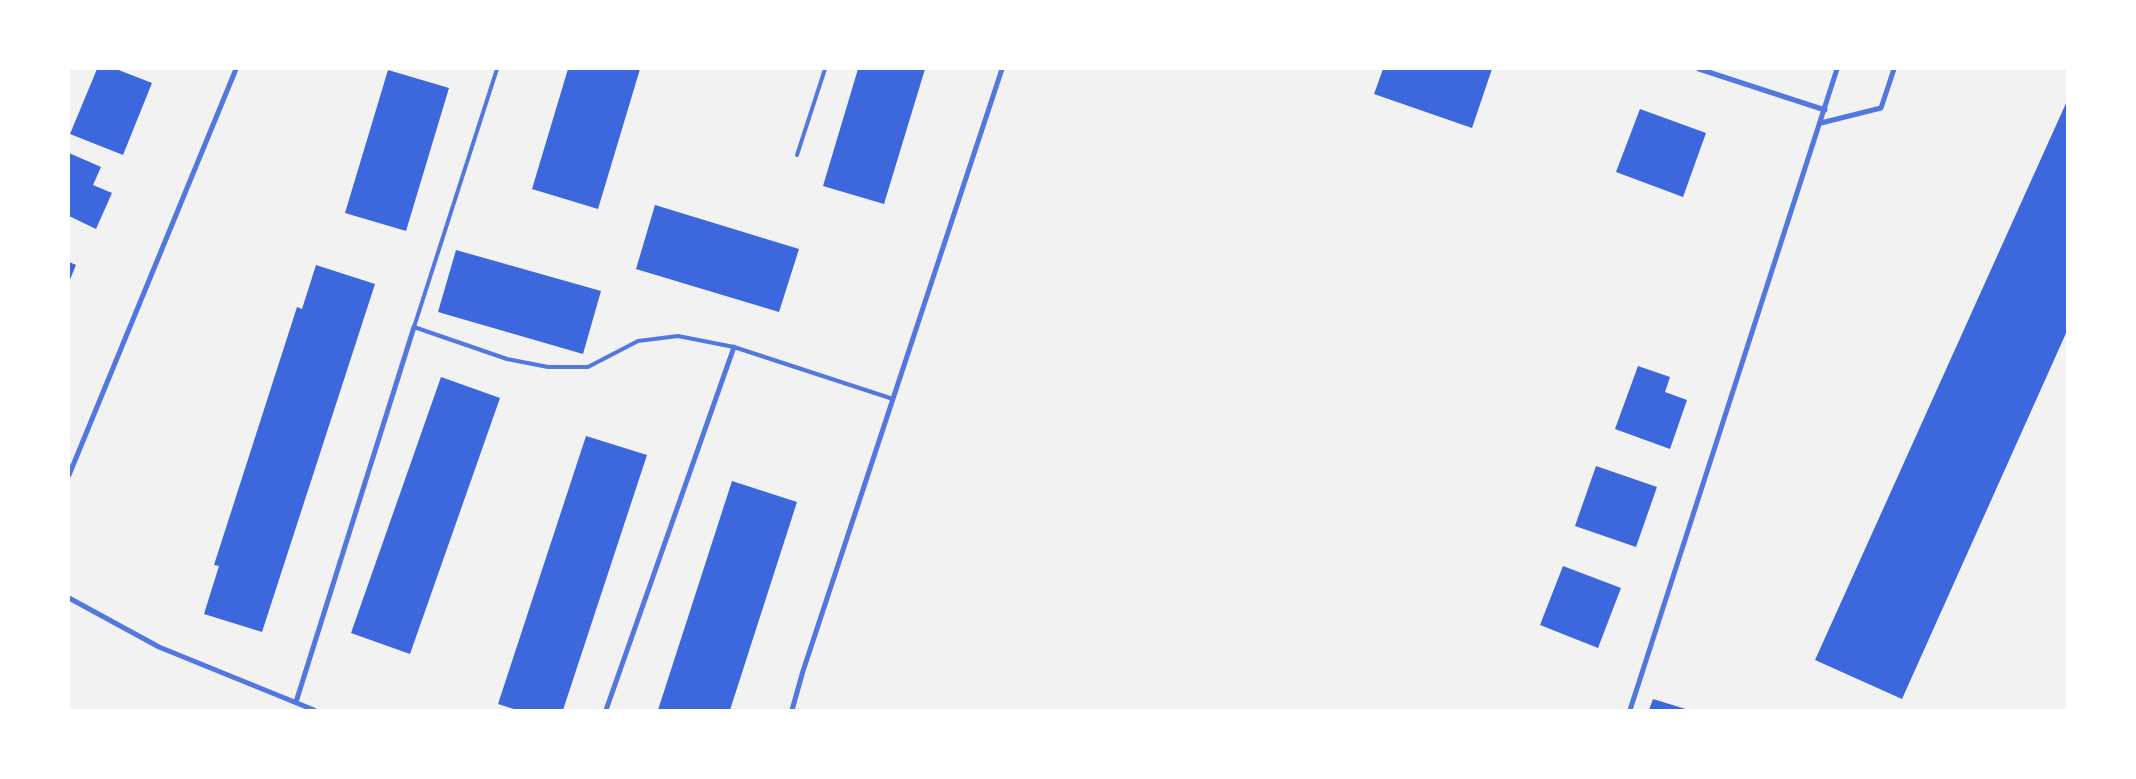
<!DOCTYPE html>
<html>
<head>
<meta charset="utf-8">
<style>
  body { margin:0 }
  #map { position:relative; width:2136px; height:779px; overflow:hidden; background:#f2f2f2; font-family:Raleway,sans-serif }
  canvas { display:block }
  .frame { position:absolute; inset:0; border:70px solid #fff; pointer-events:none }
</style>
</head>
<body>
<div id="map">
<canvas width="2136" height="779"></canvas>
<div class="frame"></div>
</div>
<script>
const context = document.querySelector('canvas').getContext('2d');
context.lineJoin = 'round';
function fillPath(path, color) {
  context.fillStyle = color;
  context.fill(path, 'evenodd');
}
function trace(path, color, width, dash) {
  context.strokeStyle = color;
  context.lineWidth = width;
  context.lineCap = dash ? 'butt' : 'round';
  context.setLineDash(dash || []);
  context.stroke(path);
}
fillPath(new Path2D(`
  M97 69H116L152 83 123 155 70 134Z
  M568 69H640L598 209 532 189Z
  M858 69H925L884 204 823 186Z
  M1383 69H1492L1472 128 1374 94Z
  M388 70 449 88 406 231 345 213Z
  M2067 101V331L1902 699 1815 660Z
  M1640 109 1706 133 1683 197 1616 172Z
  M69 153 101 167 93 185 112 193 96 229 69 216Z
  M655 205 799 249 779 312 636 269Z
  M456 250 601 291 583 354 438 312Z
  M69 262 76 265 69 282Z
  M316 265 375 284 262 632 204 614 219 566 214 565 297 307 302 309Z
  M1638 366 1670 377 1665 392 1687 400 1670 449 1615 429Z
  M441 377 500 398 410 654 351 633Z
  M586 436 647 455 563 710H517L498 704Z
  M1596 466 1657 487 1636 547 1575 526Z
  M732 481 797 502 730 710H658Z
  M1563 566 1621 588 1598 648 1540 625Z
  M1653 699 1689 710H1649Z`), '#3d67dc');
trace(new Path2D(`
  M497 69 414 327 507 359 548 367H588L638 341 678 336 734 347 893 399
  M797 155 825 69`), '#5277de', 4);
trace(new Path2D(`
  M1699 69 1825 110
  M1821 123 1881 108 1894 69
  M69 475 236 69
  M69 598 159 647 314 710
  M296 702 414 327
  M606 710 734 347
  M792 710 803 671 1002 69
  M1630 710 1837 69`), '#5277de', 5);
</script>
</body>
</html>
